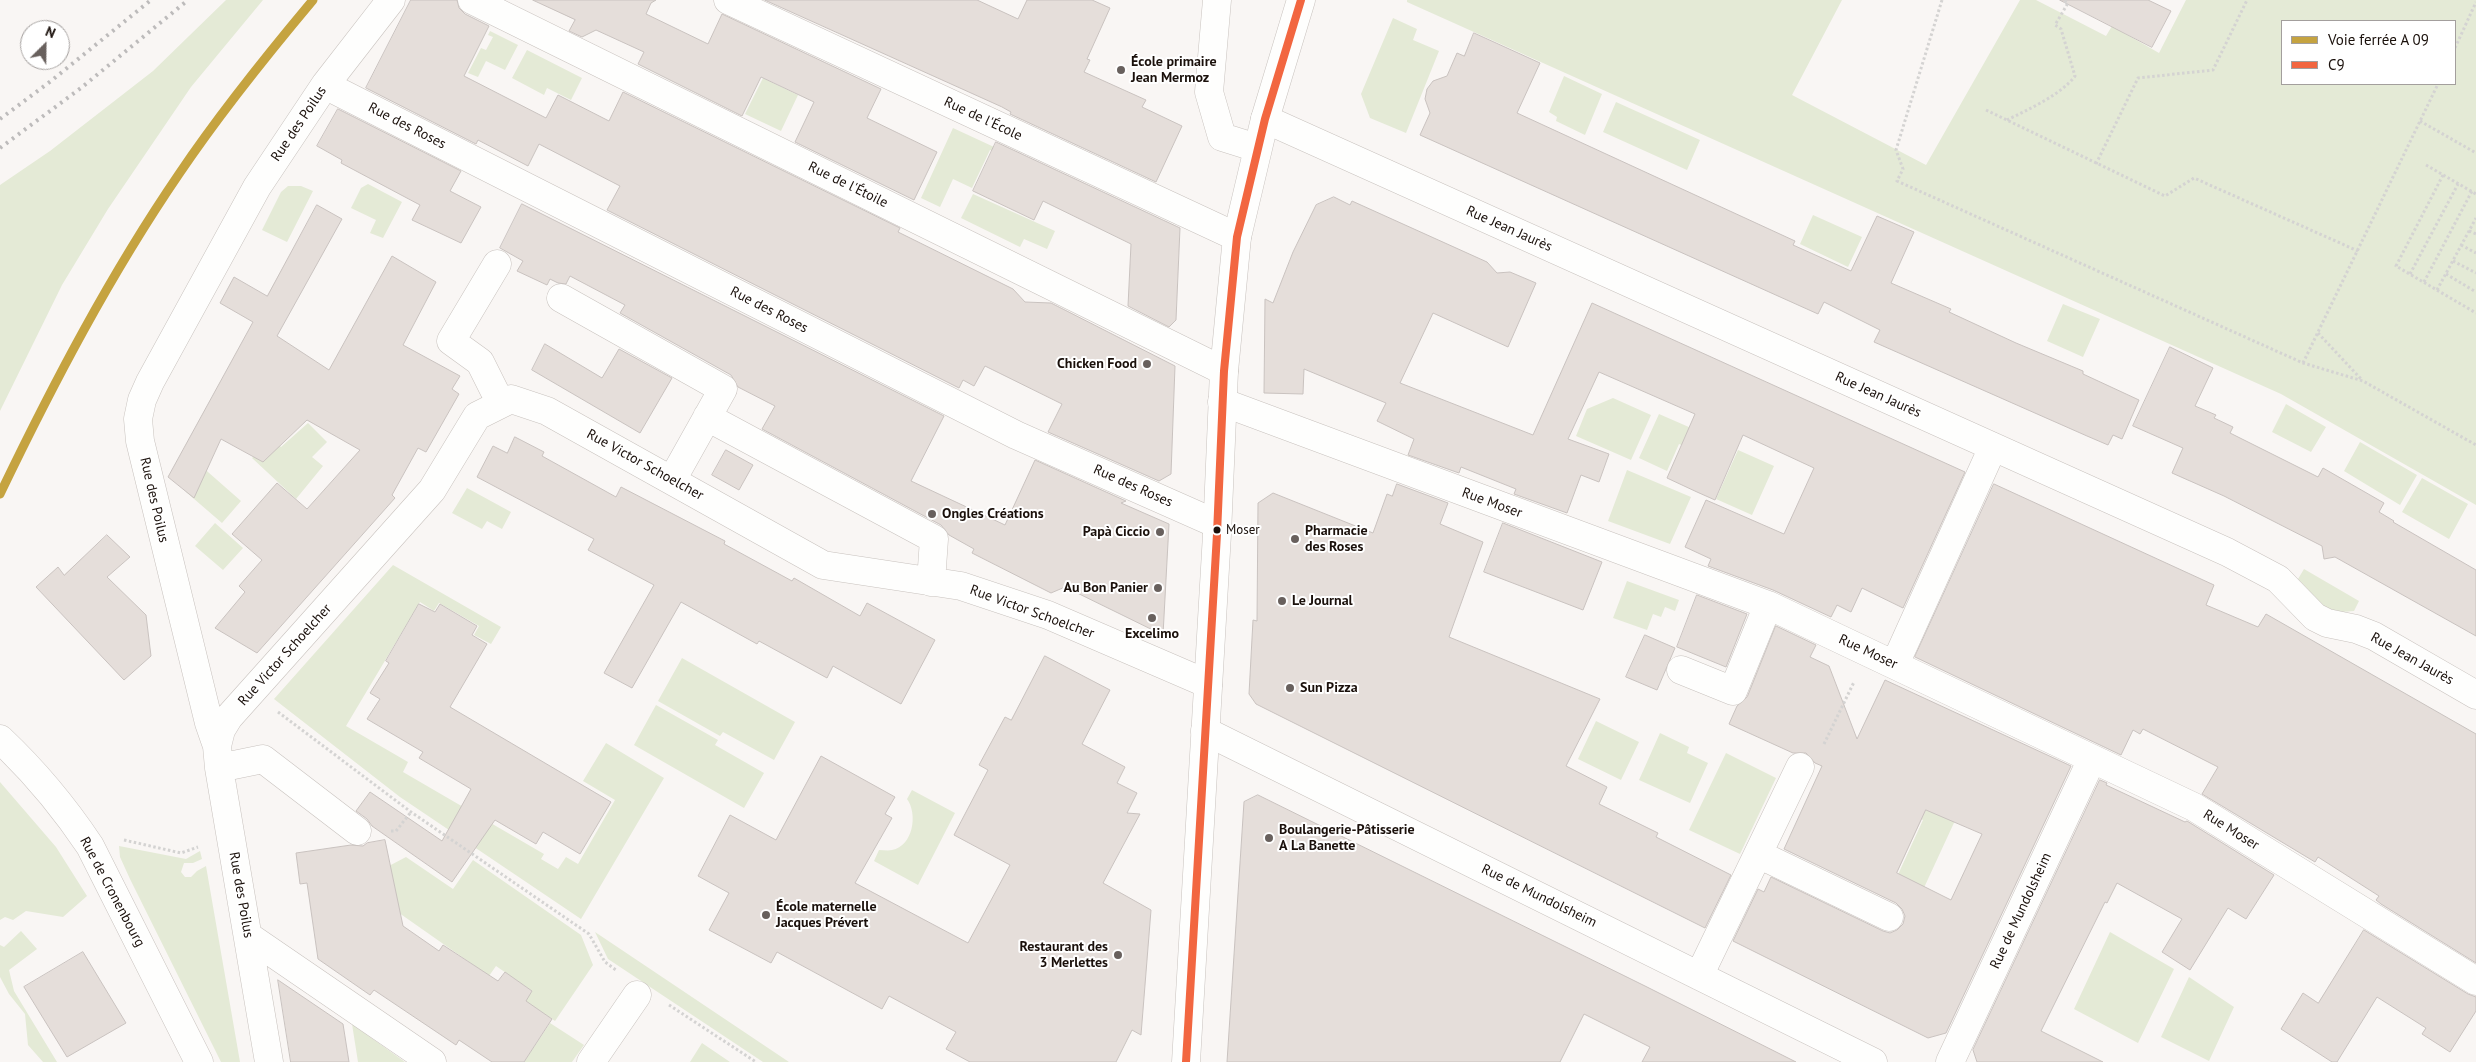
<!DOCTYPE html>
<html>
<head>
<meta charset="utf-8">
<style>
  body { margin:0 }
  #map { position:relative; width:2476px; height:1062px; overflow:hidden; background:#f9f6f4; font-family:"PT Sans",sans-serif }
  canvas { display:block }
  .legend { position:absolute; left:2281px; top:20px; width:175px; height:65px; box-sizing:border-box; background:#fff; border:1px solid #a39f9d; margin:0; padding:6px 9px; list-style:none; font-size:15px; color:#1a100b }
  .legend li { display:flex; align-items:center; gap:10px; height:25px }
  .legend b { width:25px; border:1px solid #a39f9d }
  .north { position:absolute; left:20px; top:20px; width:50px; height:50px; box-sizing:border-box; background:#fff; border:1px solid #a39f9d; border-radius:50%; rotate:23deg; font-size:14px; font-weight:700; line-height:20px; text-align:center; color:#1a100b }
  .north::after { content:''; display:block; margin:auto; width:18px; height:22px; background:#68605d; clip-path:polygon(50% 0,100% 100%,50% 72%,0 100%) }
</style>
</head>
<body>
<div id="map">
<canvas width="2476" height="1062"></canvas>
<ul class="legend">
<li><b style="height:6px;background:#c5a340"></b>Voie ferrée A 09</li>
<li><b style="height:6px;background:#f26640"></b>C9</li>
</ul>
<div class="north">N</div>
</div>
<script>
const context = document.querySelector('canvas').getContext('2d');
context.lineJoin = 'round';
function fillPath(path, color) {
  context.fillStyle = color;
  context.fill(path, 'evenodd');
}
function trace(path, color, width, dash) {
  context.strokeStyle = color;
  context.lineWidth = width;
  context.lineCap = dash ? 'butt' : 'round';
  context.setLineDash(dash || []);
  context.stroke(path);
}
function label(font, color, halo, rows, align = 'center') {
  context.font = font + ' "PT Sans",sans-serif';
  context.lineWidth = 4;
  context.setLineDash([]);
  context.textBaseline = 'middle';
  context.strokeStyle = halo;
  context.fillStyle = color;
  for (const [text, x, y, turn = 0] of rows) {
    context.save();
    context.translate(x, y);
    context.rotate((+turn || 0) * Math.PI / 180);
    context.textAlign = isNaN(turn) ? turn : align;
    if (halo) context.strokeText(text, 0, 0);
    context.fillText(text, 0, 0);
    context.restore();
  }
}
fillPath(new Path2D(`
  M226 0H263L191 87 108 209 62 285 0 411V185L50 151 153 71Z
  M1407 0H1842L1792 95 1926 165 2020 0H2036L2106 36 2112 26 2159 53 2186 0H2476V505L2281 394 1407 2ZM2282 21H2455V84H2282Z
  M1393 18 1417 29 1413 40 1439 51 1406 133 1370 118 1361 94Z
  M490 31 518 45 505 70 486 61 478 77 468 73 481 48 486 50 493 37 488 35Z
  M527 50 582 78 571 100 547 88 544 95 512 78Z
  M1564 76 1602 94 1585 135 1556 121 1557 117 1549 112Z
  M763 78 798 95 781 131 745 114Z
  M1616 102 1700 140 1687 170 1603 132Z
  M953 128 1007 153 1005 156 990 150 972 188 953 179 940 207 921 198Z
  M368 184 402 202 383 238 370 233 376 220 351 208 361 188Z
  M288 186H301L313 191 287 242 262 230 281 192Z
  M973 194 1055 231 1047 249 1024 239 1020 247 961 218Z
  M1813 215 1862 237 1848 267 1800 244Z
  M2063 304 2100 319 2083 357 2047 341Z
  M1613 398 1651 415 1631 460 1576 436 1587 409Z
  M2286 404 2326 427 2311 452 2272 432Z
  M1659 414 1698 431 1691 449 1679 444 1667 471 1639 458Z
  M308 423 327 442 312 457 323 466 296 499 252 458 273 439 281 447Z
  M2360 442 2417 475 2400 505 2344 471Z
  M1738 450 1774 466 1752 515 1716 499Z
  M200 465 241 501 222 523 186 492Z
  M1627 470 1691 497 1670 544 1608 521Z
  M2422 478 2468 504 2449 539 2402 512Z
  M467 488 511 512 502 529 487 521 482 529 452 513Z
  M215 523 243 548 223 570 195 546Z
  M393 565 501 627 491 644 474 635 479 626 439 603 434 611 420 602 346 726 408 762 403 772 544 854 541 859 558 869 566 857 578 864 615 800 583 781 606 743 664 778 581 919 400 797 274 699Z
  M2304 569 2359 601 2354 611 2330 613 2298 579Z
  M1627 581 1679 600 1675 611 1665 607 1661 617 1653 614 1647 630 1613 618Z
  M682 658 795 722 774 760 723 732 720 736 658 701Z
  M656 705 718 740 715 745 764 773 744 808 634 745Z
  M1596 721 1639 742 1621 780 1578 759Z
  M1660 733 1689 747 1687 753 1708 763 1690 803 1639 780Z
  M1830 745 1959 812 1916 905 1890 892 1923 820 1872 795 1874 791 1820 766Z
  M1726 753 1776 778 1740 854 1689 830Z
  M0 782 56 847 87 896 63 917 26 911 13 920 5 917 0 920Z
  M912 790 955 813 918 885 874 861 879 850C883 850 888 851 892 850 913 846 918 814 907 799Z
  M119 846 186 859 200 851 202 859 193 863H184L181 872 185 877H191L197 871 206 866 240 1062H221L130 879 120 857Z
  M406 857 453 889 473 860 581 935 593 965 555 1021 525 1001 532 991 496 966 489 976 392 908 387 867Z
  M21 931 37 949 9 970 14 991 57 1062H43L28 1045 25 1014 9 994 0 977V945L4 947Z
  M595 932 789 1062H763L608 959Z
  M2110 932 2174 969 2138 1043 2074 1009Z
  M2189 977 2234 1007 2209 1061 2161 1037Z
  M550 1023 584 1045 572 1062H524Z
  M352 1024 405 1062H358Z
  M702 1043 730 1062H690Z`), '#e4ead6');
const building = new Path2D(`
  M411 0H457L459 8 465 14 489 26 464 76 546 118 558 95 609 121 623 92 900 228 898 232 1013 289 1025 302 1051 303 1175 366 1171 474 1159 481 1048 432 1062 404 985 366 974 386 963 380 959 388 607 210 620 186 539 144 528 166 478 140 476 144 366 88Z
  M533 0H656L651 3 646 14 708 44 722 14 881 89 867 118 937 152 914 200 795 142 814 102 761 77 742 116 638 64 644 52 596 30 582 37 569 31 575 20Z
  M765 0H977L1018 19 1027 0H1092L1110 8 1087 59 1090 60 1084 72 1146 100 1142 107 1182 126 1156 182 1010 114 1011 112 1002 107Z
  M2060 0H2148L2171 11 2152 47Z
  M1474 33 1540 63 1517 113 1795 241 1793 245 1851 271 1877 216 1914 232 1891 283 1951 309 1949 312 2016 343 2083 371V374L2139 400 2122 439 2113 435 2108 445 2087 436 1874 342 1880 330 1824 302 1818 314 1420 135 1430 113 1425 99 1427 89 1433 81 1447 76 1457 53 1464 56Z
  M338 109 461 171 450 191 481 207 461 243 412 220 420 205 341 163 342 160 317 146Z
  M996 142 1180 228 1176 320 1169 327 1128 306 1131 244 1043 201 1034 220 973 191Z
  M1334 197 1350 205 1352 201 1487 262 1497 273 1510 272 1536 283 1508 347 1433 313 1400 383 1533 435 1592 303 1965 472 1903 608 1862 588 1851 612 1837 605 1831 617 1773 590 1708 566 1711 559 1685 547 1706 500 1784 534 1814 468 1743 435 1715 500 1697 492 1667 478 1695 414 1599 372 1568 439 1609 454 1599 482 1581 475 1567 513 1514 494 1516 489 1461 467 1459 473 1408 455 1414 439 1377 421 1386 403 1304 369 1303 394 1264 393 1265 299 1273 303 1293 252 1316 205Z
  M522 204 944 416 911 481 1005 525 1035 460 1126 501 1121 503 1169 524 1163 635 1065 587 1051 593 972 553 974 549 949 535 941 525 762 429 775 406 738 387 731 375 620 313 625 305 570 276 566 284 558 283 550 279 547 285 517 271 523 261 500 248Z
  M317 205 342 219 277 336 329 370 392 256 436 282 403 345 460 376 452 389 459 394 426 452 418 448 392 495 395 498 257 653 215 628 245 592 239 586 262 560 232 534 277 483 307 509 360 450 307 420 263 462 221 439 194 498 168 477 253 322 220 303 234 277 267 296Z
  M545 344 602 378 619 349 672 378 640 433 532 370Z
  M2170 347 2213 368 2195 406 2216 415 2214 418 2233 427 2230 433 2318 477 2323 468 2384 503 2379 512 2394 521 2393 522 2476 570V636L2335 557 2324 559 2322 546 2224 496 2172 473 2183 448 2133 426Z
  M515 437 544 452 542 456 616 497 621 487 725 541 724 544 792 581 794 578 860 616 867 603 935 640 901 704 833 666 827 678 759 641 757 644 681 602 632 688 604 673 654 585 588 550 594 539 477 477 493 446 507 453Z
  M726 450 753 465 739 490 712 475Z
  M1397 484 1448 503 1440 524 1483 542 1449 637 1600 699 1566 766 1607 787 1599 804 1658 833 1656 837 1731 875 1705 928 1256 704 1249 694 1253 620 1257 621 1258 503 1273 493 1373 533 1387 494 1392 496Z
  M1994 484 2214 585 2206 605 2258 627 2266 614 2476 734V963L2381 904 2376 900 2379 896 2318 857 2315 862 2202 794 2218 767 2143 729 2140 734 2133 730 2121 755 1915 657Z
  M1503 523 1602 562 1583 610 1484 572Z
  M107 535 130 557 107 577 146 615 151 656 124 680 36 587 58 567 64 575Z
  M1697 595 1747 614 1726 667 1677 647Z
  M419 604 435 612 440 604 477 626 472 635 487 644 450 707 611 802 580 854 543 832 536 844 495 820 452 882 372 826 367 819 356 811 370 792 442 841 471 789 419 758 423 752 367 719 380 699 370 693 389 663 386 661Z
  M1776 626 1816 645 1810 657 1829 666 1857 739 1885 680 2071 766 1946 1033 1928 1038 1733 941 1758 889 1764 892 1771 877 1883 931 1890 933 1897 930 1903 924 1905 916 1902 909 1896 903 1784 849 1822 766 1815 763 1806 753H1793L1729 724 1737 706 1747 697ZM1926 810 1982 834 1951 900 1897 873Z
  M1645 635 1675 648 1657 690 1626 677Z
  M1045 656 1110 690 1082 744 1125 767 1117 783 1137 793 1127 813 1140 814 1103 883 1151 910 1141 1035 1132 1030 1116 1062H970L946 1049 956 1032 889 996 882 1009 777 952 771 963 709 930 729 893 698 876 730 815 776 840 821 756 895 797 885 814 892 818 855 883 968 943 1010 865 954 835 988 770 979 765 1005 717 1011 720Z
  M2100 780 2107 783 2106 785 2185 822 2187 821 2274 875 2246 919 2228 908 2190 970 2162 952 2182 919 2117 883 2107 903 2105 902 2041 1031 2103 1062H1977L1973 1050Z
  M1258 795 1645 986 1796 1062H1642L1650 1047 1584 1014 1560 1062H1227L1244 802Z
  M385 840 403 926 439 951 443 945 498 981 505 972 532 991 526 1001 552 1019 524 1062H492L459 1040 456 1045 374 990 370 995 318 959 307 883 300 884 296 853 351 845 363 846 367 843Z
  M2364 930 2468 994 2476 997V1011L2450 1052 2422 1034 2426 1028 2377 997 2337 1062H2332L2281 1029 2303 993 2318 1003Z
  M83 952 126 1023 67 1057 24 987Z
  M278 980 343 1024 349 1062H291Z`);
fillPath(building, '#e5deda');
trace(building, '#c9c2bf', 1);
const minor = new Path2D(`
  M472 0 1224 371
  M728 0 1237 237
  M1217 0 1209 92 1222 137 1257 148
  M325 85 1016 435 1217 524
  M1265 119 2227 552 2278 579 2315 617 2327 623 2356 629 2374 636 2476 695
  M497 264 451 341 480 362 501 404
  M561 298 723 389 672 480
  M1222 402 1768 605 2194 807 2476 981
  M707 417 934 539 931 582
  M1895 664 1993 447
  M1681 670 1733 691 1768 605
  M1205 731 1873 1062
  M0 739C34 771 64 807 90 846L199 1062
  M217 746 221 730 229 717 432 490 477 416 511 399 547 411 823 565 961 586 1048 615 1208 684
  M219 768 263 759 357 831
  M1758 854 1889 917
  M248 936 432 1062
  M1699 976 1800 767
  M269 1062 219 768 217 746 209 723 140 441 138 419 142 400 150 382 257 187 325 85 391 0
  M591 1062 637 995
  M1950 1062 2092 759`);
const major = new Path2D(`
  M1186 1062 1217 534 1224 371 1237 237 1265 119 1301 0`);
trace(minor, '#c8c2be', 29);
trace(major, '#c8c2be', 29);
trace(new Path2D(`
  M1942 0 1896 150 1903 169 1897 181 2303 363 2363 381 2476 445
  M2455 48 2476 2
  M1986 110 2165 196 2194 178 2358 251
  M2007 120C2027 110 2061 95 2075 76L2061 29 2055 25 2068 3 2062 0
  M2420 121 2476 153
  M2096 164 2138 78 2213 70 2247 0
  M2426 165 2476 194
  M2443 175 2396 266 2476 313
  M2469 231 2476 234
  M2461 245 2476 253
  M2453 261 2476 273
  M2410 274 2458 184
  M2446 274 2476 292
  M2424 282 2472 191
  M2437 290 2476 218
  M2318 333 2362 380
  M2303 363 2438 84
  M278 712 411 812 589 934 605 962 616 970
  M1824 744 1854 682
  M391 831H396L411 812
  M124 840 181 853 198 847
  M669 1005 756 1062`), '#d4d3d2', 3, [2.5, 2.5]);
trace(minor, '#fefefd', 28);
trace(major, '#fefefd', 28);
trace(new Path2D(`
  M0 119 51 81 151 0
  M0 148 81 88 188 0`), '#bdbbbb', 4, [2.5, 5]);
trace(new Path2D(`
  M1186 1062 1217 534 1224 371 1237 237 1265 119 1301 0`), '#f26640', 8);
trace(new Path2D(`
  M0 494C53 384 110 275 179 174 220 113 266 56 313 0`), '#c5a340', 9);
for (const [x, y, r, color] of [
  [1121,70,5,"#68605d"],
  [1147,364,5,"#68605d"],
  [932,514,5,"#68605d"],
  [1217,530,4.5,"#1a100b"],
  [1160,532,5,"#68605d"],
  [1295,539,5,"#68605d"],
  [1158,588,5,"#68605d"],
  [1282,601,5,"#68605d"],
  [1152,618,5,"#68605d"],
  [1290,688,5,"#68605d"],
  [1269,838,5,"#68605d"],
  [766,915,5,"#68605d"],
  [1118,955,5,"#68605d"]
]) {
  const dot = new Path2D();
  dot.arc(x, y, r, 0, 2 * Math.PI);
  context.fillStyle = color;
  context.fill(dot);
  trace(dot, '#fff', 2);
}
label('13px', '#1a100b', '#fff', [
  ["Moser",1226,530]
], 'left');
label('bold 14px', '#1a100b', '#fff', [
  ["École primaire",1131,62],
  ["Jean Mermoz",1131,78],
  ["Chicken Food",1137,364,"right"],
  ["Ongles Créations",942,514],
  ["Pharmacie",1305,531],
  ["des Roses",1305,547],
  ["Papà Ciccio",1150,532,"right"],
  ["Au Bon Panier",1148,588,"right"],
  ["Le Journal",1292,601],
  ["Excelimo",1152,634,"center"],
  ["Sun Pizza",1300,688],
  ["Boulangerie-Pâtisserie",1279,830],
  ["A La Banette",1279,846],
  ["École maternelle",776,907],
  ["Jacques Prévert",776,923],
  ["Restaurant des",1108,947,"right"],
  ["3 Merlettes",1108,963,"right"]
], 'left');
label('14px', '#1a100b', '#fff', [
  ["Rue de l'École",983,119,25],
  ["Rue des Poilus",299,124,-56],
  ["Rue des Roses",407,126,27],
  ["Rue de l'Étoile",848,185,26],
  ["Rue Jean Jaurès",1509,229,24],
  ["Rue des Roses",769,310,27],
  ["Rue Jean Jaurès",1878,395,24],
  ["Rue Victor Schoelcher",645,465,29],
  ["Rue des Roses",1133,486,24],
  ["Rue des Poilus",154,500,77],
  ["Rue Moser",1492,503,20],
  ["Rue Victor Schoelcher",1032,612,20],
  ["Rue Moser",1868,652,25],
  ["Rue Victor Schoelcher",285,655,-48],
  ["Rue Jean Jaurès",2412,659,29],
  ["Rue Moser",2231,830,32],
  ["Rue de Cronenbourg",112,892,62],
  ["Rue des Poilus",241,895,80],
  ["Rue de Mundolsheim",1539,896,26],
  ["Rue de Mundolsheim",2021,911,-65]
]);
</script>
</body>
</html>
